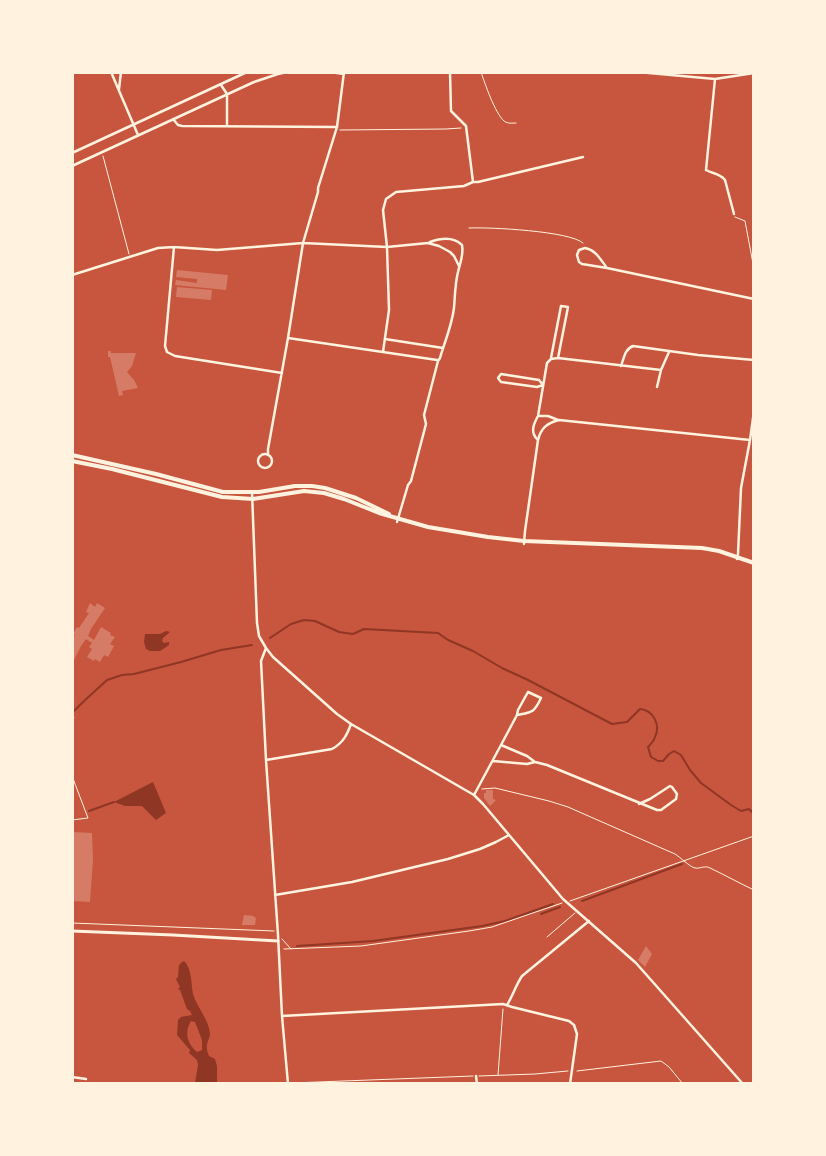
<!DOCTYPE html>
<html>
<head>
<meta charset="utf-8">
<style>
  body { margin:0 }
  #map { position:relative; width:826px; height:1156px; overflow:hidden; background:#c8553d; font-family:Quicksand,sans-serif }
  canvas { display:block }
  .frame { position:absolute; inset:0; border:74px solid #fff3e0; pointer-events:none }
</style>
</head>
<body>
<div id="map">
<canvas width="826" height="1156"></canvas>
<div class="frame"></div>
</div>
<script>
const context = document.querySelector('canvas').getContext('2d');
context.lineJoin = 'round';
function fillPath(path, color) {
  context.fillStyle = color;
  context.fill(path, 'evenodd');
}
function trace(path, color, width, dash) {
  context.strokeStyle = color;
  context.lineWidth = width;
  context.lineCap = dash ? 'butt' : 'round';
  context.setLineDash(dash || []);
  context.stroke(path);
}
fillPath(new Path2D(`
  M166 631 170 632 163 638 162 641 164 643 169 642V645L160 651H150L146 649 144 642 145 634H160Z
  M153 782 166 813 156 820 142 806H125L114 802Z
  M184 961C192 968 191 984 193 994 197 1008 209 1019 210 1034 210 1038 207 1041 207 1045 206 1048 208 1053 209 1056L215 1059 217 1066V1083H195L198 1065 197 1060 189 1053 190 1050 177 1035 178 1020 181 1017 192 1015 190 1011 187 1009 180 990 178 989 180 987 176 979 178 977 179 965 182 962ZM191 1021 195 1022 202 1040V1050L197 1052C187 1044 184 1032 191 1021Z`), '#8f3625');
trace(new Path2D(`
  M270 638 291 624 304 620 315 621 339 632 353 634 364 629 438 633 448 640 473 651 502 668 528 680 612 724 627 722 640 709C653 710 661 725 655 737 654 740 651 744 648 747L651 757 658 761H663L669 754 674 751 681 755 690 770 701 783 731 805 741 811 749 809 754 814
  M72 713 83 702 107 680 122 675 134 674 181 662 221 650 252 645
  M89 811 114 802
  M582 901 682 864
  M541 914 560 907
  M297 946 373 941 482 926 505 921 553 904`), '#8f3625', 2);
fillPath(new Path2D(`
  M177 270 228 275 226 290 175 285 176 280 197 283V279L176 277Z
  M177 287 212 290 211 300 176 297Z
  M108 351H111V353H136L132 366 127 372 134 380 138 388 122 391 123 395 119 396 110 357H108Z
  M90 603 95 607 97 603 105 608 91 629 88 636 94 640 101 627 111 633 110 635 115 637 110 644 114 646 108 657 104 655 100 662 95 659 94 661 87 657 92 649 89 647 92 643 86 639 81 646 72 664V639L75 635 73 634 77 627 79 628 89 613 86 612Z
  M486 790H493V799L496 800 490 806 484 798V793H486Z
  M72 832 92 833 93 860 90 902 72 901Z
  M244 915 254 916V917L256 918 255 925H242Z
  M646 946 652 954 645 967 638 960Z`), '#d67c66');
trace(new Path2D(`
  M481 72C485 84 495 113 504 121 508 124 512 123 516 123
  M340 130 446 129 461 128
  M103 156 129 254
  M735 217 745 221 754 269
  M469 228C489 227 570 231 583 243
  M72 715 74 717
  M72 776 88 818 72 820
  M482 789 495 788 549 801 568 807 675 854C680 857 690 867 695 868 700 869 705 865 710 868 725 875 739 883 754 890
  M570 901 754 836
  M72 923 274 931
  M547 937 575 913
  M282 939 291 949
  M284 949 361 946 469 931 492 927 562 903
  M577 1071 661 1061 669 1067 683 1084
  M498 1075 503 1009
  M479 1076 535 1074 568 1071
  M292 1083 473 1076`), '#fff3e0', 1);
trace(new Path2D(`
  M111 72 138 135
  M330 72 344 74
  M450 72 451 111 466 126 473 182
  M638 72 715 79 754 73
  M715 79 706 170C713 174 719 173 725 180L734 214
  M221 85 227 94V126
  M119 89 121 72
  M173 119 178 125 182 126 337 127
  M72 153 247 72
  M72 166 254 82 278 74 287 72
  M174 247 165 346 167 352 175 356 282 373
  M585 248C596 250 600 259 607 268L582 264 579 262 577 255 579 250Z
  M607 268 754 299
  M72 275 158 248 174 247 217 250 303 243 318 192V188L337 127 344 72
  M288 338 437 360
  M385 339 443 348
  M383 352 389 310 387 247 383 210 386 199 396 192 464 186 473 182H478L583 157
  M551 358 561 306 568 307 558 358
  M621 366C624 358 625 349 633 346L698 355 754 360
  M501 374 539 380 543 385 537 387 501 382 498 378Z
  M657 387 661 370
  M538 416H548L558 420
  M538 440C530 433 533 425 538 416L547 363 551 359 558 358 661 370 669 352
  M258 461a7 7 0 1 1 14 0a7 7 0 1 1-14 0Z
  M268 455V449L288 338 303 243 387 247 428 243 439 246 450 252 454 256 459 266
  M252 492 257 623 259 636 266 648 273 657 337 714 351 724 474 795 483 804 563 899 636 963 743 1084
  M397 522 408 485 411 481 426 424 424 415 438 361 440 358C445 341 452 325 454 308 455 296 455 284 458 272 460 263 464 255 462 245 453 236 441 238 430 242
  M524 544 525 531 538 440C541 428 547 423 559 420L750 440
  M737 559 738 554 741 488 750 440 754 411
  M266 648 261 661 266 760 278 935 282 1016 288 1084
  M501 745 527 756 535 762 547 765 657 810H661L676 799 677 794 672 787 670 786 650 799 639 804
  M266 760 332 749C343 743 347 735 351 724
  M493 761 527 764 535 762
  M474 795 501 745 517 715 518 710 528 692 541 698C534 713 532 712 517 715
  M275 895 352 882 448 859 480 849 496 842 509 835
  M507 1005C513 995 516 985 522 976L589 921
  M282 1016 503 1004 512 1007 569 1021 574 1025 577 1034 570 1084
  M476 1076 477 1084
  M72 1077 86 1079`), '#fff3e0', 2.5);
trace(new Path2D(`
  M72 931 173 935 278 941`), '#fff3e0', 3);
trace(new Path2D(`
  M72 455 156 474 223 492H259L295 486H312L325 488 356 498 389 514
  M72 461 112 469 222 497 253 499 304 491 324 493 344 499 379 513 428 527 488 537 524 541 702 548 719 551 754 563`), '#fff3e0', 4);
</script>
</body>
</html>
